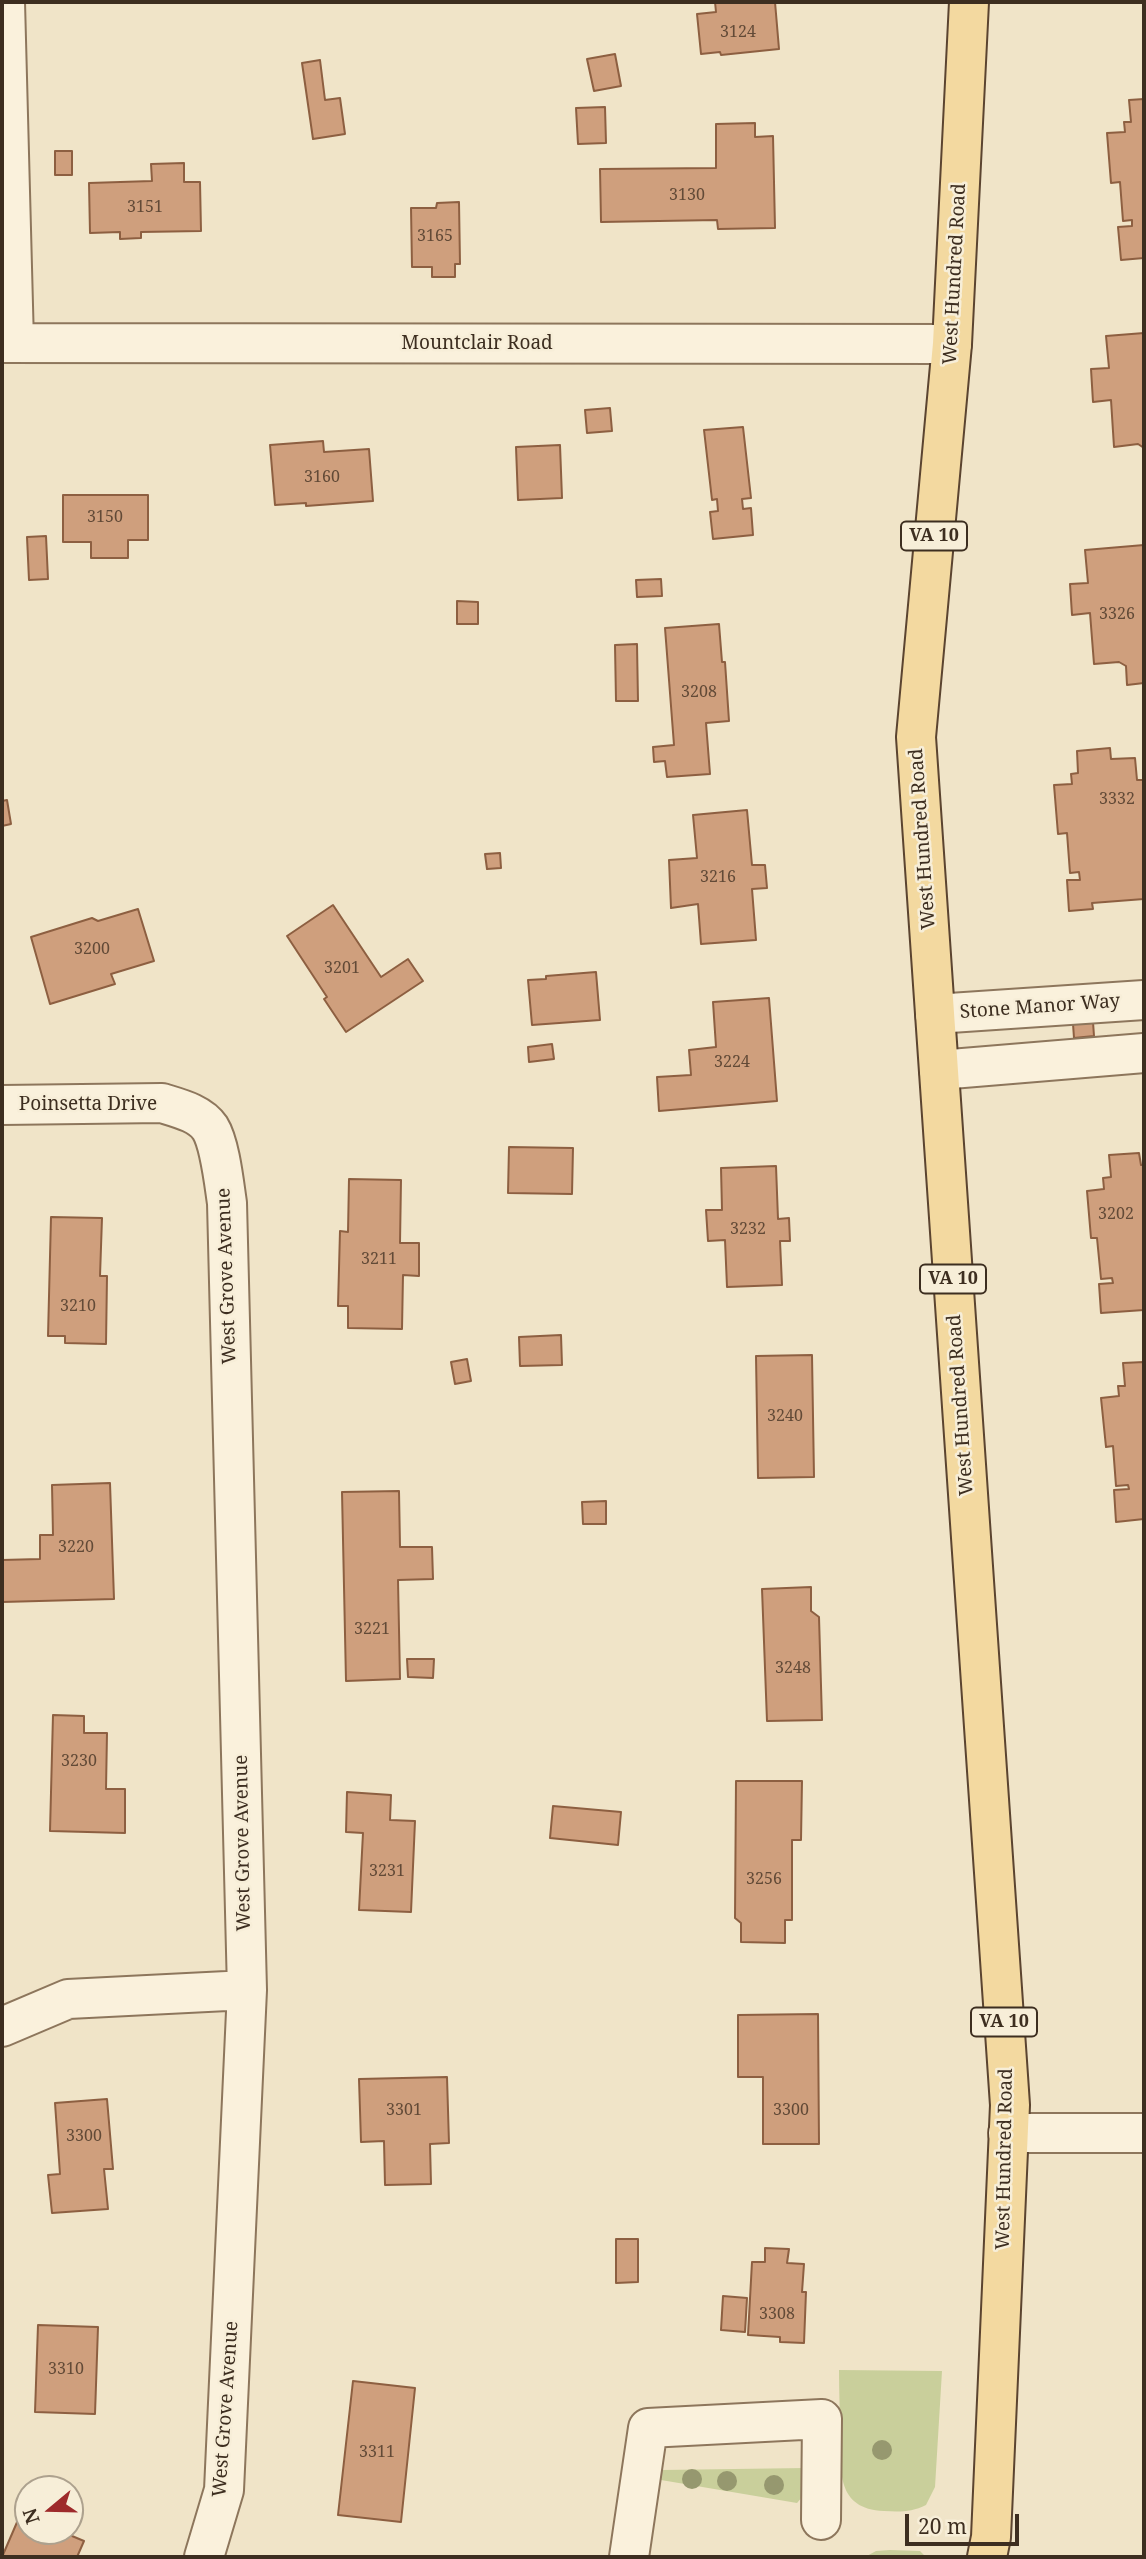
<!DOCTYPE html>
<html>
<head>
<meta charset="utf-8">
<style>
  body { margin:0 }
  #map { position:relative; width:1146px; height:2559px; overflow:hidden; background:#f0e4c8; font-family:"Noto Serif",serif }
  canvas { display:block }
  .frame { position:absolute; inset:0; border:4px solid #3d2e20; pointer-events:none }
  .north { position:absolute; left:14px; top:2475px; width:70px; height:70px; box-sizing:border-box; background:#f7eed8; border:2px solid #ada18e; border-radius:50%; rotate:251deg; font-size:19px; font-weight:700; line-height:28px; text-align:center; color:#3d2e20 }
  .north::after { content:''; display:block; margin:auto; width:24px; height:32px; background:#9e2a2b; clip-path:polygon(50% 0,100% 100%,50% 72%,0 100%) }
  .scale { position:absolute; left:905px; top:2514px; width:114px; height:32px; box-sizing:border-box; border:4px solid #3d2e20; border-top:0; padding-left:9px; font-size:21px; line-height:24px; white-space:nowrap; color:#3d2e20; -webkit-text-stroke:5px #f7eed8; paint-order:stroke }
</style>
</head>
<body>
<div id="map">
<canvas width="1146" height="2559"></canvas>
<div class="frame"></div>
<div class="north">N</div>
<div class="scale">20 m</div>
</div>
<script>
const context = document.querySelector('canvas').getContext('2d');
context.lineJoin = 'round';
function fillPath(path, color) {
  context.fillStyle = color;
  context.fill(path, 'evenodd');
}
function trace(path, color, width, dash) {
  context.strokeStyle = color;
  context.lineWidth = width;
  context.lineCap = dash ? 'butt' : 'round';
  context.setLineDash(dash || []);
  context.stroke(path);
}
function label(font, color, halo, rows, align = 'center') {
  context.font = font + ' "Noto Serif",serif';
  context.lineWidth = 5;
  context.setLineDash([]);
  context.textBaseline = 'middle';
  context.strokeStyle = halo;
  context.fillStyle = color;
  for (const [text, x, y, turn = 0] of rows) {
    context.save();
    context.translate(x, y);
    context.rotate((+turn || 0) * Math.PI / 180);
    context.textAlign = isNaN(turn) ? turn : align;
    if (halo) context.strokeText(text, 0, 0);
    context.fillText(text, 0, 0);
    context.restore();
  }
}
fillPath(new Path2D(`
  M839 2370 942 2371 935 2487 926 2505C912 2512 900 2512 884 2511 836 2509 841 2471 840 2435 840 2413 839 2392 839 2370Z
  M806 2468 803 2496 797 2503 661 2480 658 2477 662 2470Z
  M890 2550 920 2551 926 2557H865L876 2551Z`), '#c9cf9b');
const building = new Path2D(`
  M715 2H775L779 49 721 55 720 52 701 54 697 14 716 12Z
  M615 54 621 86 594 91 587 59Z
  M320 60 325 100 340 98 345 134 313 139 302 63Z
  M1144 99V258L1121 260 1118 227 1132 226V220L1123 221 1120 182 1111 183 1107 133 1125 132 1124 122H1131L1129 100Z
  M605 107 606 143 578 144 576 108Z
  M755 123V137L773 136 775 228 718 229 717 220 601 222 600 169 716 168V124Z
  M55 151H72V175H55Z
  M184 163V182H200L201 231 141 232V238L120 239V232L90 233 89 183 152 181 151 164Z
  M459 202 460 264H455V277H432V267H412L411 208H436L437 203Z
  M1144 333V448L1138 444 1114 447 1111 400 1093 402 1091 369 1109 368 1106 336Z
  M610 408 612 431 587 433 585 410Z
  M743 427 751 498 742 499 743 509 751 508 753 535 713 539 710 512 718 511 717 499 712 500 704 430Z
  M323 441 324 452 369 449 373 501 306 506V503L275 505 270 445Z
  M560 445 562 498 518 500 516 447Z
  M63 495H148V540H128V558H91V542H63Z
  M46 536 48 579 29 580 27 537Z
  M1144 545V683L1127 685 1126 666 1119 662 1094 664 1090 613 1072 615 1070 584 1088 583 1085 550Z
  M661 579 662 596 637 597 636 580Z
  M457 601 478 602V624H457Z
  M719 624 722 662H725L729 721 706 723 710 774 667 777 665 761 654 762 653 747 674 745 665 628Z
  M637 644 638 701H616L615 645Z
  M1110 748 1111 759 1135 758 1137 780H1144V899L1092 903 1093 909 1069 911 1067 880H1080L1079 872 1070 873 1067 833 1058 834 1054 785 1072 784 1071 774 1078 773 1077 751Z
  M7 800 11 824 2 826V801Z
  M747 810 752 865H765L767 888 752 889 756 940 701 944 698 904 671 908 669 860 697 858 693 815Z
  M500 853 501 868 487 869 485 854Z
  M333 905 381 977 408 959 423 981 346 1032 324 999 327 997 287 936Z
  M138 909 154 961 111 974 115 984 50 1004 31 937 92 918 98 921Z
  M596 972 600 1020 532 1025 528 980 546 979V976Z
  M769 998 777 1101 659 1111 657 1077 691 1075 689 1050 716 1047 713 1002Z
  M1093 1022 1094 1036 1074 1038 1073 1024Z
  M552 1044 554 1059 529 1062 528 1047Z
  M509 1147 573 1148 572 1194 508 1193Z
  M1139 1153 1141 1165H1144V1310L1101 1313 1099 1284 1113 1283 1112 1278 1101 1279 1097 1238H1091L1087 1191 1104 1189 1103 1178 1111 1177 1109 1155Z
  M776 1166 778 1219 789 1218 790 1241H780L782 1285 727 1287 725 1240 708 1241 706 1210H722L721 1168Z
  M349 1179 401 1180 400 1243H419V1276L403 1275 402 1329 348 1328V1306H338L340 1231 348 1232Z
  M51 1217 102 1218 100 1276H107L106 1344 65 1343V1336H48Z
  M561 1335 562 1365 520 1366 519 1337Z
  M812 1355 814 1477 758 1478 756 1356Z
  M467 1359 471 1381 455 1384 451 1362Z
  M1144 1362V1519L1116 1522 1114 1490 1129 1489 1128 1485 1116 1486 1113 1446 1106 1447 1101 1398 1119 1396 1118 1386H1125L1123 1363Z
  M110 1483 114 1599 2 1602V1560L40 1559V1535H53L52 1485Z
  M399 1491 400 1547H432L433 1579 398 1580 400 1679 346 1681 342 1492Z
  M606 1501V1524H583L582 1502Z
  M811 1587V1611L819 1617 822 1720 767 1721 762 1589Z
  M407 1659H434L433 1678 408 1677Z
  M53 1715 84 1716V1733H107L106 1789H125V1833L50 1831Z
  M736 1781H802L801 1840H792V1920H785V1943L741 1942V1923L735 1918Z
  M347 1792 391 1795 390 1820 415 1821 411 1912 359 1910 363 1833 346 1832Z
  M553 1806 621 1812 618 1845 550 1838Z
  M818 2014 819 2144H763V2077H738V2015Z
  M447 2077 449 2143 430 2144 431 2184 385 2185 384 2141 361 2142 359 2079Z
  M107 2099 113 2169H104L108 2209 52 2213 48 2175 60 2174 55 2103Z
  M616 2239H638V2282L616 2283Z
  M765 2248 789 2249 787 2263 804 2264 802 2292H806L804 2343 780 2342V2337L748 2335 752 2262H765Z
  M723 2296 747 2298 745 2332 721 2330Z
  M38 2325 98 2327 95 2414 35 2412Z
  M353 2381 415 2388 401 2522 338 2515Z
  M21 2513 28 2517V2531H60L84 2541 77 2557H2Z`);
fillPath(building, '#cf9f7d');
trace(building, '#8d5f41', 2);
const minor = new Path2D(`
  M5 2 14 343
  M2 343 952 344
  M935 1014 1144 1000
  M939 1070 1144 1053
  M2 1105 162 1103C178 1108 200 1113 210 1128 220 1144 224 1183 227 1203L247 1990 224 2490 204 2557
  M2 2027 68 1999 247 1990
  M1008 2133H1144
  M629 2557 648 2428 822 2419 821 2520`);
const major = new Path2D(`
  M969 2 952 344 916 737 1010 2105 991 2537 987 2557`);
trace(minor, '#8d765c', 42);
trace(major, '#5b4430', 42);
trace(minor, '#faf1dc', 38);
trace(major, '#f3d9a0', 38);
context.fillStyle = '#96986f';
for (const [x, y] of [
  [882,2450],
  [692,2479],
  [727,2481],
  [774,2485]
]) {
  context.beginPath();
  context.arc(x, y, 10, 0, 2 * Math.PI);
  context.fill();
}
label('16px', '#624a37', null, [
  ["3124",738,32],
  ["3130",687,195],
  ["3151",145,207],
  ["3165",435,236],
  ["3160",322,477],
  ["3150",105,517],
  ["3326",1117,614],
  ["3208",699,692],
  ["3332",1117,799],
  ["3216",718,877],
  ["3200",92,949],
  ["3201",342,968],
  ["3224",732,1062],
  ["3202",1116,1214],
  ["3232",748,1229],
  ["3211",379,1259],
  ["3210",78,1306],
  ["3240",785,1416],
  ["3220",76,1547],
  ["3221",372,1629],
  ["3248",793,1668],
  ["3230",79,1761],
  ["3231",387,1871],
  ["3256",764,1879],
  ["3301",404,2110],
  ["3300",791,2110],
  ["3300",84,2136],
  ["3308",777,2314],
  ["3310",66,2369],
  ["3311",377,2452]
]);
for (const [x, y, w] of [
  [934,536,66],
  [953,1279,66],
  [1004,2022,66]
]) {
  const box = new Path2D();
  box.roundRect(x - w / 2, y - 14.5, w, 29, 5);
  context.fillStyle = '#f7eed8';
  context.fill(box);
  trace(box, '#3d2e20', 2);
}
label('bold 18px', '#3d2e20', null, [
  ["VA 10",934,536],
  ["VA 10",953,1279],
  ["VA 10",1004,2022]
]);
label('19px', '#3d2e20', '#f7eed8', [
  ["West Hundred Road",955,274,-87],
  ["Mountclair Road",477,344],
  ["West Hundred Road",923,839,-94],
  ["Stone Manor Way",1040,1007,-4],
  ["Poinsetta Drive",88,1105],
  ["West Grove Avenue",227,1276,-92],
  ["West Hundred Road",961,1405,-94],
  ["West Grove Avenue",243,1843,-91],
  ["West Hundred Road",1005,2159,-89],
  ["West Grove Avenue",226,2409,-86]
]);
</script>
</body>
</html>
